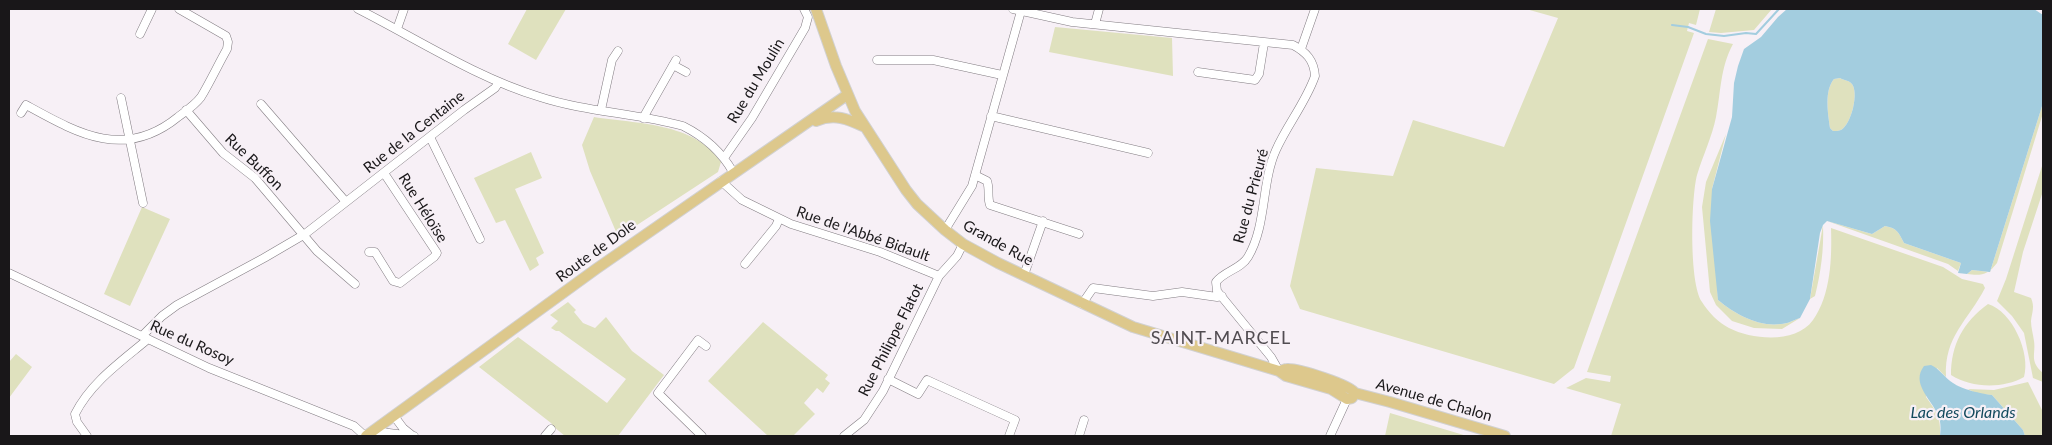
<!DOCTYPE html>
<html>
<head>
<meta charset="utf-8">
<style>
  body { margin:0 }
  #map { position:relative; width:2052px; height:445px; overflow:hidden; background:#f7f0f6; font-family:Lato,sans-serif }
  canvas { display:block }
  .frame { position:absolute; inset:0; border:10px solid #191719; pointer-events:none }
</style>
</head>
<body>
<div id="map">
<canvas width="2052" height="445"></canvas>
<div class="frame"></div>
</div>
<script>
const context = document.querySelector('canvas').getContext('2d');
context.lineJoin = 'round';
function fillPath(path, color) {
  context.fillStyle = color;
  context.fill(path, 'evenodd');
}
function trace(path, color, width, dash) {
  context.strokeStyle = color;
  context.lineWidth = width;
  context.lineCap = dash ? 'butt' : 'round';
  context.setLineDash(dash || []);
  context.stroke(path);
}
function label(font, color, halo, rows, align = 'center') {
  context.font = font + ' Lato,sans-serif';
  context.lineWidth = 4.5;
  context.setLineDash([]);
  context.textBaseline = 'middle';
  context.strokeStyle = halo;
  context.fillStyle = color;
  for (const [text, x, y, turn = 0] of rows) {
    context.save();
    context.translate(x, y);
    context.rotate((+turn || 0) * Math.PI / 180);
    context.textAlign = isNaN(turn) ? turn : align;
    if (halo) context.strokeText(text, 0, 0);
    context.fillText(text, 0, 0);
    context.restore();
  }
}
fillPath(new Path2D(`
  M527 9H566L536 60 508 44Z
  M1526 9H1700L1696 25 1689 23 1687 31 1694 33 1574 368 1554 384 1300 309 1290 286 1316 168 1393 176 1413 120 1504 147 1558 18Z
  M1716 9H1772L1754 30 1721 33 1709 32Z
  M1055 27 1172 38 1173 76 1049 52Z
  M1708 39 1733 44C1720 68 1721 92 1716 117 1712 137 1703 155 1697 175 1691 198 1689 283 1702 302 1708 312 1719 323 1729 328 1753 340 1796 344 1813 320 1831 295 1832 257 1831 228L1943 267 1962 279 1983 284 1985 288C1968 321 1944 336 1946 377L1937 368 1926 397C1937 412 1941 418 1940 436H1611L1621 404 1566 388 1586 378 1610 382 1611 376 1587 372Z
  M1840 78C1843 80 1848 80 1851 83 1860 91 1851 125 1841 130 1839 131 1835 131 1833 131L1830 128C1828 113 1824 91 1834 79Z
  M2043 103V113L1997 263C1988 275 1981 276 1967 274L1972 270 1990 272Z
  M594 117C637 124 694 122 721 162L718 172 631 229 627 223 625 225 626 227 617 234 590 171 582 145Z
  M1726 134 1712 189 1718 300C1735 314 1758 327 1781 324 1787 324 1794 320 1800 318L1782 329 1754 328 1732 321 1716 305 1710 292 1702 207 1706 182Z
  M531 152 542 178 515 189 544 253 536 258 539 265 530 271 505 220 496 223 474 178Z
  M2043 163V191L2023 252 2014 292 2031 298C2035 307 2032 312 2031 321 2031 327 2033 334 2034 341 2036 354 2029 361 2043 373V382L2033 378 2024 333 2012 316 1997 301 2006 279Z
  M142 207 170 219 130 306 104 294Z
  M1827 221 1872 234 1885 226C1897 228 1899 233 1904 243L1961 263 1958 271 1948 264Z
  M1823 225C1824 249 1821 272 1815 296L1810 299Z
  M568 302 576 310 574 312 583 323 595 328 606 317 632 351 664 375 618 436H565L554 427 551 423 479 367 518 337 607 403 626 379 559 331H556L551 328 558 321 550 315Z
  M1988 304C2012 311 2031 353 2024 377 2003 389 1971 388 1951 375 1951 345 1963 322 1988 304Z
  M763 322 828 375 825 379 830 383 823 393 817 388 804 403 815 414 793 436H768L708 381Z
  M16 354 32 367 9 398V362Z
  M2028 382 2043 412V436H2025L2023 430 1992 395 1977 394 1968 389 1994 390Z
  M1390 413 1467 436H1385Z`), '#dfe1be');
fillPath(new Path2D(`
  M1787 9H2034L2043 15V103L1990 272 1972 270 1967 274 1958 273 1961 263 1904 243C1899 233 1897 228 1885 226L1872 234 1827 221 1823 225 1820 233 1810 299 1800 318C1794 320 1787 324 1781 324 1758 327 1735 314 1718 300L1710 221 1712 189 1732 117 1734 83 1738 66 1744 49 1761 37 1778 17ZM1840 78C1843 80 1848 80 1851 83 1860 91 1851 125 1841 130 1839 131 1835 131 1833 131L1830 128C1828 113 1824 91 1834 79Z
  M1931 365C1940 369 1945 378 1953 383 1961 389 1982 394 1992 395L2023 430 2025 436H1940C1941 428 1941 420 1937 413 1930 398 1911 383 1924 366Z`), '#a3cddf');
trace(new Path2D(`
  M1672 25 1688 27 1706 34 1724 36 1746 33 1756 34 1779 9`), '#a3cddf', 2);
const minor = new Path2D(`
  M358 9C417 39 477 78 540 97 586 112 636 113 683 126 705 137 721 151 733 172
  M1013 9 1072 22 1293 45C1306 52 1314 60 1315 76 1306 102 1287 125 1276 150 1261 183 1267 225 1248 257 1241 269 1224 271 1216 282L1217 291 1271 357 1279 371
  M1095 24 1099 9
  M397 29 404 9
  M140 34 152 9
  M1301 49 1315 9
  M877 60H933L1002 75
  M673 65 686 72
  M1198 72 1255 80 1259 74 1264 43
  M121 98 143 203
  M261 104 346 202
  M186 110 223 153 255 178 317 251 355 284
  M601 110 612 60 618 51
  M21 113 26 105C77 133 124 161 178 117 186 111 195 105 201 97 210 82 218 65 227 49L228 42 226 36 179 9
  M991 116 1148 153
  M643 118 676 60
  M430 137 480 239
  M724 158 752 118 805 28 808 17 804 9
  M975 175 987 181C990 189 987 197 990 205L1079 234
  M721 181 742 200 791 224 880 252 939 276
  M945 230 972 186 1021 11
  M369 252H375L393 281 400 283 434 257 437 253 384 173
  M745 264 776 226 779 219
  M9 273 209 368 354 426 365 436
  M1024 275 1043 221
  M1082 304 1093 288 1153 296 1182 292 1217 297 1222 296
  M142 336 162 316 177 305 264 258 305 234 464 110 495 88 499 82
  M888 379 918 394 927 380 1015 420 1009 436
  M394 416 403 428 413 436
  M372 431 414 436
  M87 436 77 422 75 414C91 382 122 361 148 339
  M545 436 551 429
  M702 436 658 393 698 340 706 346
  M844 436 864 420 883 391 939 276 957 256 963 244
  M1079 436 1084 420
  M1330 436 1347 399`);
const major = new Path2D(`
  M816 9 836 66 855 111 906 190 917 204 945 230 963 244 998 263 1133 327 1279 371 1286 376 1331 389 1347 399 1352 398 1355 393
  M816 121C834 113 848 119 865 127
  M1279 371C1282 371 1284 369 1287 369 1297 368 1351 385 1355 393
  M1355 393 1390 402 1505 436
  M366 436 596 269 847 95`);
trace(minor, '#827c82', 9);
trace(major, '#d1d1d1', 12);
trace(minor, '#fff', 8);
trace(major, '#ddc88c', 10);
label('15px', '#191719', '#f7f0f6', [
  ["Rue du Moulin",756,81,-59],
  ["Rue de la Centaine",414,132,-38],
  ["Rue Buffon",254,162,44],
  ["Rue du Prieuré",1251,196,-75],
  ["Rue Héloïse",423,208,58],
  ["Rue de l'Abbé Bidault",863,234,19],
  ["Grande Rue",998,243,29],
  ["Route de Dole",596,251,-36],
  ["Rue Philippe Flatot",891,340,-63],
  ["Rue du Rosoy",192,343,24],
  ["Avenue de Chalon",1434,400,16]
]);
label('italic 16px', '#12495d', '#f7f0f6', [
  ["Lac des Orlands",1963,413]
]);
context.letterSpacing = '1px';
label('18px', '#514c51', '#f7f0f6', [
  ["SAINT-MARCEL",1221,338]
]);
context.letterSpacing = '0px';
</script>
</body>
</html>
